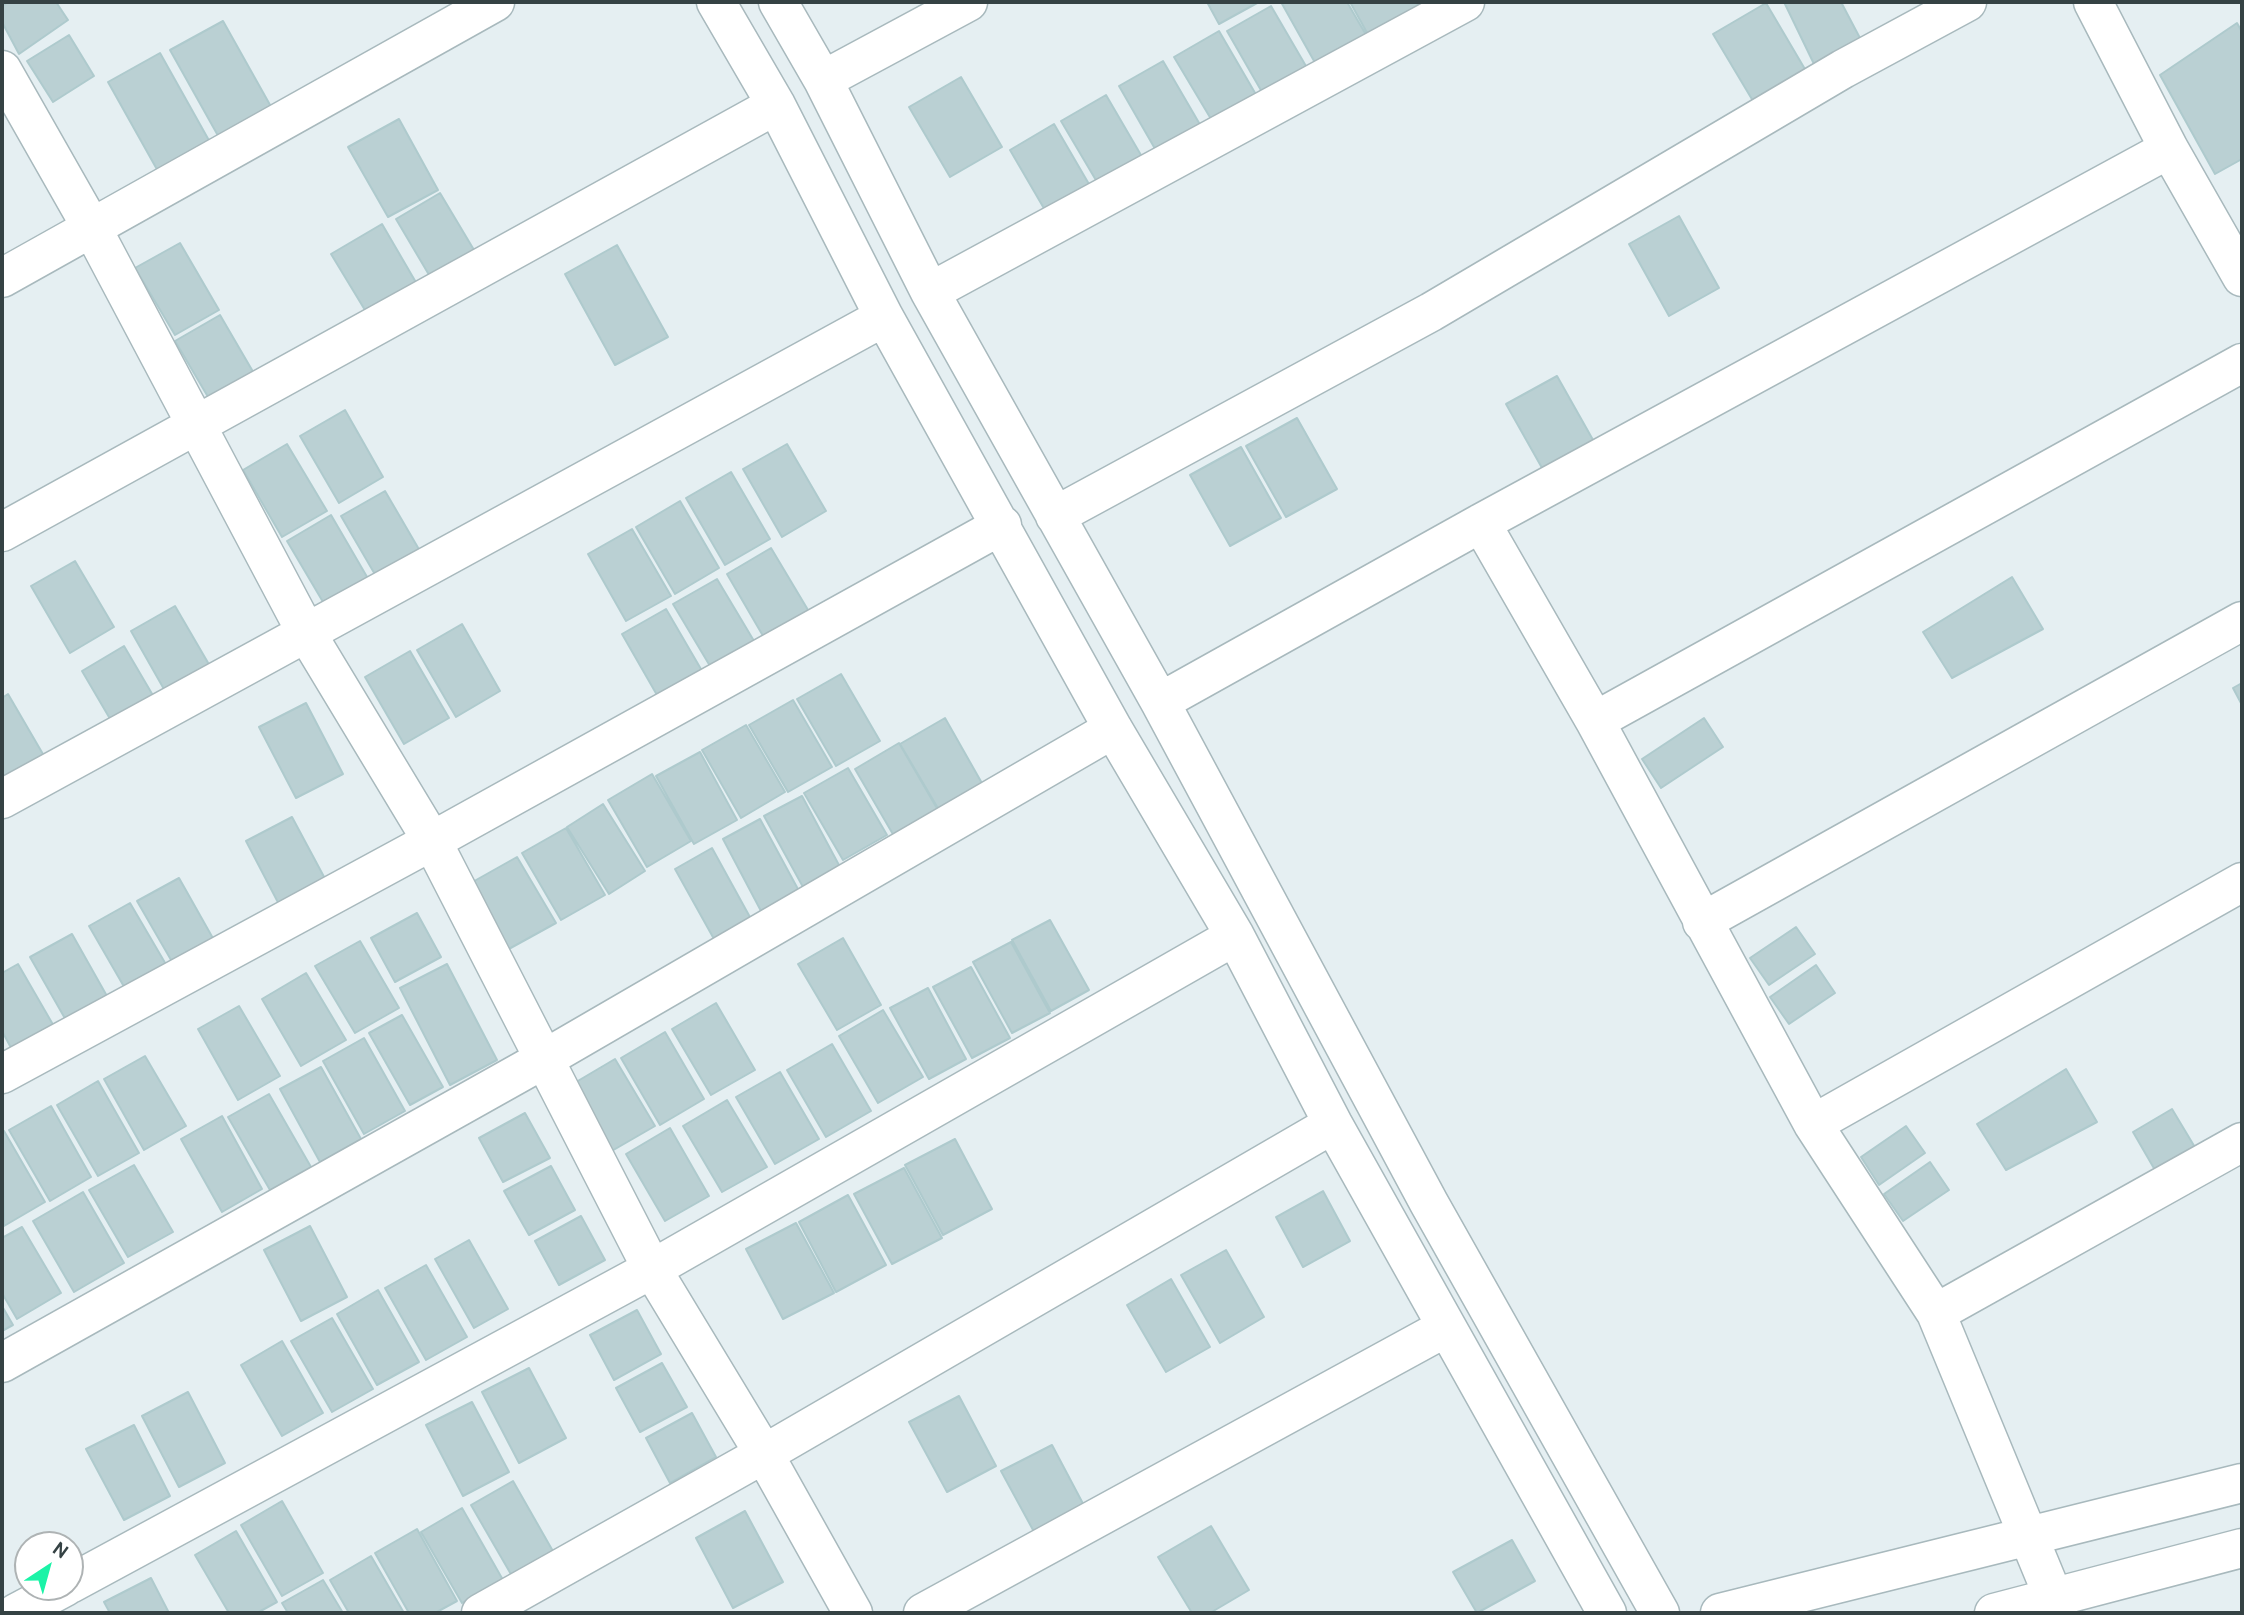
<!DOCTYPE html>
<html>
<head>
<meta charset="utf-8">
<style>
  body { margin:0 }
  #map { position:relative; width:2244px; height:1615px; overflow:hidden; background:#e5eff2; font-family:Cabin,sans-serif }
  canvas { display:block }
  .frame { position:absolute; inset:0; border:4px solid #354244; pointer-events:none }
  .north { position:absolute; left:14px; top:1531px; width:70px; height:70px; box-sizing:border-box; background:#fff; border:2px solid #aeb3b4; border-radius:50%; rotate:36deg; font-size:19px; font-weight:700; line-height:28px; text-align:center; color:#354244 }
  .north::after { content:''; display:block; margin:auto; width:24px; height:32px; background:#1bf3a7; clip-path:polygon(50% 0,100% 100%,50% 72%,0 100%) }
</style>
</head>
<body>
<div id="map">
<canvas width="2244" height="1615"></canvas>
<div class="frame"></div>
<div class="north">N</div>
</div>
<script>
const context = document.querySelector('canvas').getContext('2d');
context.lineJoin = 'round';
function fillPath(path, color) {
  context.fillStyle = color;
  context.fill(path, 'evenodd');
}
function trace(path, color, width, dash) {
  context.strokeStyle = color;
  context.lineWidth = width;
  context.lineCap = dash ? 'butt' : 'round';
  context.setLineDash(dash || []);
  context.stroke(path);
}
const building = new Path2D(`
  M8 2H56L68 20 19 54 2 22V6Z
  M1207 2H1259L1219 24Z
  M1281 2H1347L1369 40 1318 68Z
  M1350 2H1416L1421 10 1370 38Z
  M1784 2H1841L1861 40 1814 64Z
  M1766 3 1809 76 1756 106 1713 34Z
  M1271 6 1310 73 1266 99 1227 31Z
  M223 21 274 112 221 141 170 50Z
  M2237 23 2242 32V159L2215 174 2160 75Z
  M1219 31 1258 98 1214 124 1174 57Z
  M69 35 94 76 53 102 27 61Z
  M160 53 211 144 159 173 108 82Z
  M1163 61 1202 128 1158 154 1119 86Z
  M961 77 1002 147 950 177 909 107Z
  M1106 95 1145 162 1100 187 1061 121Z
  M399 119 438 190 388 217 348 147Z
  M1054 124 1093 191 1049 217 1010 150Z
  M440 193 480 260 435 285 396 219Z
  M1679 216 1719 288 1669 316 1629 244Z
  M382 224 421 291 371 320 331 254Z
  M180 243 219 310 175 335 135 268Z
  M617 245 668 337 615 365 565 274Z
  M220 315 259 382 214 407 175 341Z
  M1557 376 1597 447 1546 475 1506 404Z
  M345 410 383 477 339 503 300 436Z
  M1297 418 1337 489 1286 517 1246 446Z
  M287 444 327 511 282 537 243 470Z
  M787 444 826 511 782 537 743 469Z
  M1241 447 1281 518 1230 546 1190 475Z
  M731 472 770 539 725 565 686 498Z
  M385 491 424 558 380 583 341 516Z
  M680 501 719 568 675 594 636 527Z
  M331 515 370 582 326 607 287 541Z
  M632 529 671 596 626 621 588 554Z
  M771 548 811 615 766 641 727 574Z
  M75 561 114 627 70 653 31 586Z
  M2012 577 2043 629 1952 678 1923 632Z
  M717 579 757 646 713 671 673 604Z
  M175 606 214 673 169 698 131 631Z
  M666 609 705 676 661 702 622 634Z
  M462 624 500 691 456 717 417 650Z
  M124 646 158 704 116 729 82 671Z
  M410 651 449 718 404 744 365 677Z
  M841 674 880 741 836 766 797 699Z
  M2242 683V705L2233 688Z
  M8 694 47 761 2 784V698Z
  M793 700 832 767 788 792 749 725Z
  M306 703 343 774 296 798 259 727Z
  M945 718 983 785 939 810 900 744Z
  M1704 718 1723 747 1661 788 1642 759Z
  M746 725 785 792 741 818 702 750Z
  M899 743 938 810 894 836 855 769Z
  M700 752 737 820 694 844 656 776Z
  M848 768 887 835 843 860 804 793Z
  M652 774 691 841 647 867 608 800Z
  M802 796 840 867 803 887 764 816Z
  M603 804 645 871 609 894 567 827Z
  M292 817 330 888 283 912 246 841Z
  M760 819 799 891 761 911 723 839Z
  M566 828 605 895 561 920 522 853Z
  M712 848 751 919 714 939 675 869Z
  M517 857 556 923 507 950 469 884Z
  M179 878 219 949 178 972 137 901Z
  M130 903 171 973 130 997 89 926Z
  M417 913 441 957 395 982 371 938Z
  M1050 920 1089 990 1051 1011 1012 940Z
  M1796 927 1815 954 1769 985 1750 958Z
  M72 934 112 1005 71 1029 30 957Z
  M843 938 881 1005 837 1030 798 964Z
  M360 941 399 1008 355 1033 315 966Z
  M1011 942 1050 1013 1012 1033 973 962Z
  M18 964 59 1035 17 1059 2 1031V973Z
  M447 964 497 1060 450 1085 400 988Z
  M1816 965 1835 993 1789 1024 1770 997Z
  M971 967 1010 1038 972 1058 933 987Z
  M306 973 346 1040 301 1066 262 999Z
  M928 988 966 1059 929 1079 890 1008Z
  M716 1003 755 1070 711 1095 672 1029Z
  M239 1006 280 1076 238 1100 198 1029Z
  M883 1010 923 1077 878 1103 839 1036Z
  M402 1015 443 1087 410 1105 369 1033Z
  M665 1032 704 1099 660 1125 621 1058Z
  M364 1038 405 1111 364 1134 323 1061Z
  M832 1044 871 1111 826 1137 787 1070Z
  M145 1056 186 1126 144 1150 104 1079Z
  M615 1059 655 1126 610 1152 571 1085Z
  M321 1067 361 1139 320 1162 280 1089Z
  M2066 1069 2097 1122 2006 1170 1977 1124Z
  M780 1072 819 1139 775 1164 736 1097Z
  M98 1081 139 1153 98 1176 57 1105Z
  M269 1094 311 1167 270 1190 228 1117Z
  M727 1100 767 1167 722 1192 683 1126Z
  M51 1106 91 1177 50 1201 9 1130Z
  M2172 1109 2199 1154 2159 1177 2133 1132Z
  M525 1113 550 1158 503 1182 479 1138Z
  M222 1116 262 1189 222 1212 181 1139Z
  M1906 1126 1925 1153 1879 1185 1861 1157Z
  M670 1128 709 1196 665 1221 626 1154Z
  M4 1131 45 1202 4 1226 2 1133Z
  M955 1139 992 1209 943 1235 905 1165Z
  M1930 1162 1949 1190 1903 1221 1884 1194Z
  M134 1165 173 1232 128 1257 89 1190Z
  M551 1166 575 1210 529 1235 504 1191Z
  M904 1168 942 1238 892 1264 854 1194Z
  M1323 1191 1350 1241 1303 1267 1276 1217Z
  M83 1192 124 1263 74 1292 33 1221Z
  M848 1195 886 1265 836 1292 799 1222Z
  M581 1216 605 1260 559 1285 535 1241Z
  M796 1223 834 1293 783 1319 746 1249Z
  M310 1226 347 1297 301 1321 264 1250Z
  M22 1227 61 1293 17 1319 2 1293V1238Z
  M469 1240 508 1309 474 1328 435 1259Z
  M1226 1250 1264 1317 1220 1343 1181 1275Z
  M426 1265 467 1337 426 1360 385 1288Z
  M1171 1279 1210 1347 1166 1372 1127 1305Z
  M378 1290 419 1362 377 1385 337 1314Z
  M2 1306 13 1325 2 1331Z
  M637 1310 661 1354 614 1380 590 1335Z
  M332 1318 373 1389 332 1412 291 1341Z
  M282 1341 323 1413 282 1436 241 1365Z
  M662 1363 687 1407 640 1432 616 1388Z
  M529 1368 566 1438 519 1463 482 1392Z
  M188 1392 225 1463 179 1487 142 1416Z
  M959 1396 996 1466 947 1492 909 1422Z
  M472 1402 509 1472 463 1496 426 1425Z
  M692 1413 716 1457 670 1483 646 1438Z
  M134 1425 170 1496 124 1520 86 1449Z
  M1052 1445 1089 1515 1039 1541 1001 1471Z
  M513 1481 554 1553 512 1576 471 1505Z
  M282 1501 323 1573 282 1596 241 1525Z
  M462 1508 503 1580 462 1603 421 1532Z
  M745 1511 783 1582 733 1608 696 1538Z
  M1211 1526 1249 1590 1210 1613H1192L1158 1557Z
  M417 1529 457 1601 435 1613H409L375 1553Z
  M236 1531 277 1602 257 1613H229L195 1555Z
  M1512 1540 1535 1581 1477 1613 1453 1572Z
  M371 1556 404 1613H349L330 1580Z
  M151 1578 169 1613H110L104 1602Z
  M323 1580 343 1613H288L282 1603Z`);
fillPath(building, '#bad0d3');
trace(building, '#aecacd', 2);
const minor = new Path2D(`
  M716 2 776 105 884 317 1113 729 1235 936 1333 1124 1607 1613
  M778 2 823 80 930 292 1160 702 1429 1203 1660 1613
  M2093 2 2169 149 2242 277
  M2 70 93 230 307 634 432 841 652 1269 764 1454 853 1613
  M823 80 968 2
  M2 278 495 2
  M930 292 1465 2
  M1055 516 1431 312 1843 69 1967 2
  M1481 523 1595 721 1813 1124 1936 1313 2053 1596
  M2 532 776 105
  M1160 702 1481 523 2169 149
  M1595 721 2242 363
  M2 799 884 317
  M1702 922 2242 621
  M2 1074 432 841 1002 525
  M1813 1124 2242 882
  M1936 1313 2242 1142
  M2 1363 546 1058 1113 729
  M70 1584 652 1269 1235 936
  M16 1613 65 1587
  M481 1613 764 1454 1333 1124
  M923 1613 1445 1328
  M1720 1613 2242 1483
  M1994 1613 2242 1548`);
trace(minor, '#a8b9bd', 41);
trace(minor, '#fff', 38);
</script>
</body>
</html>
